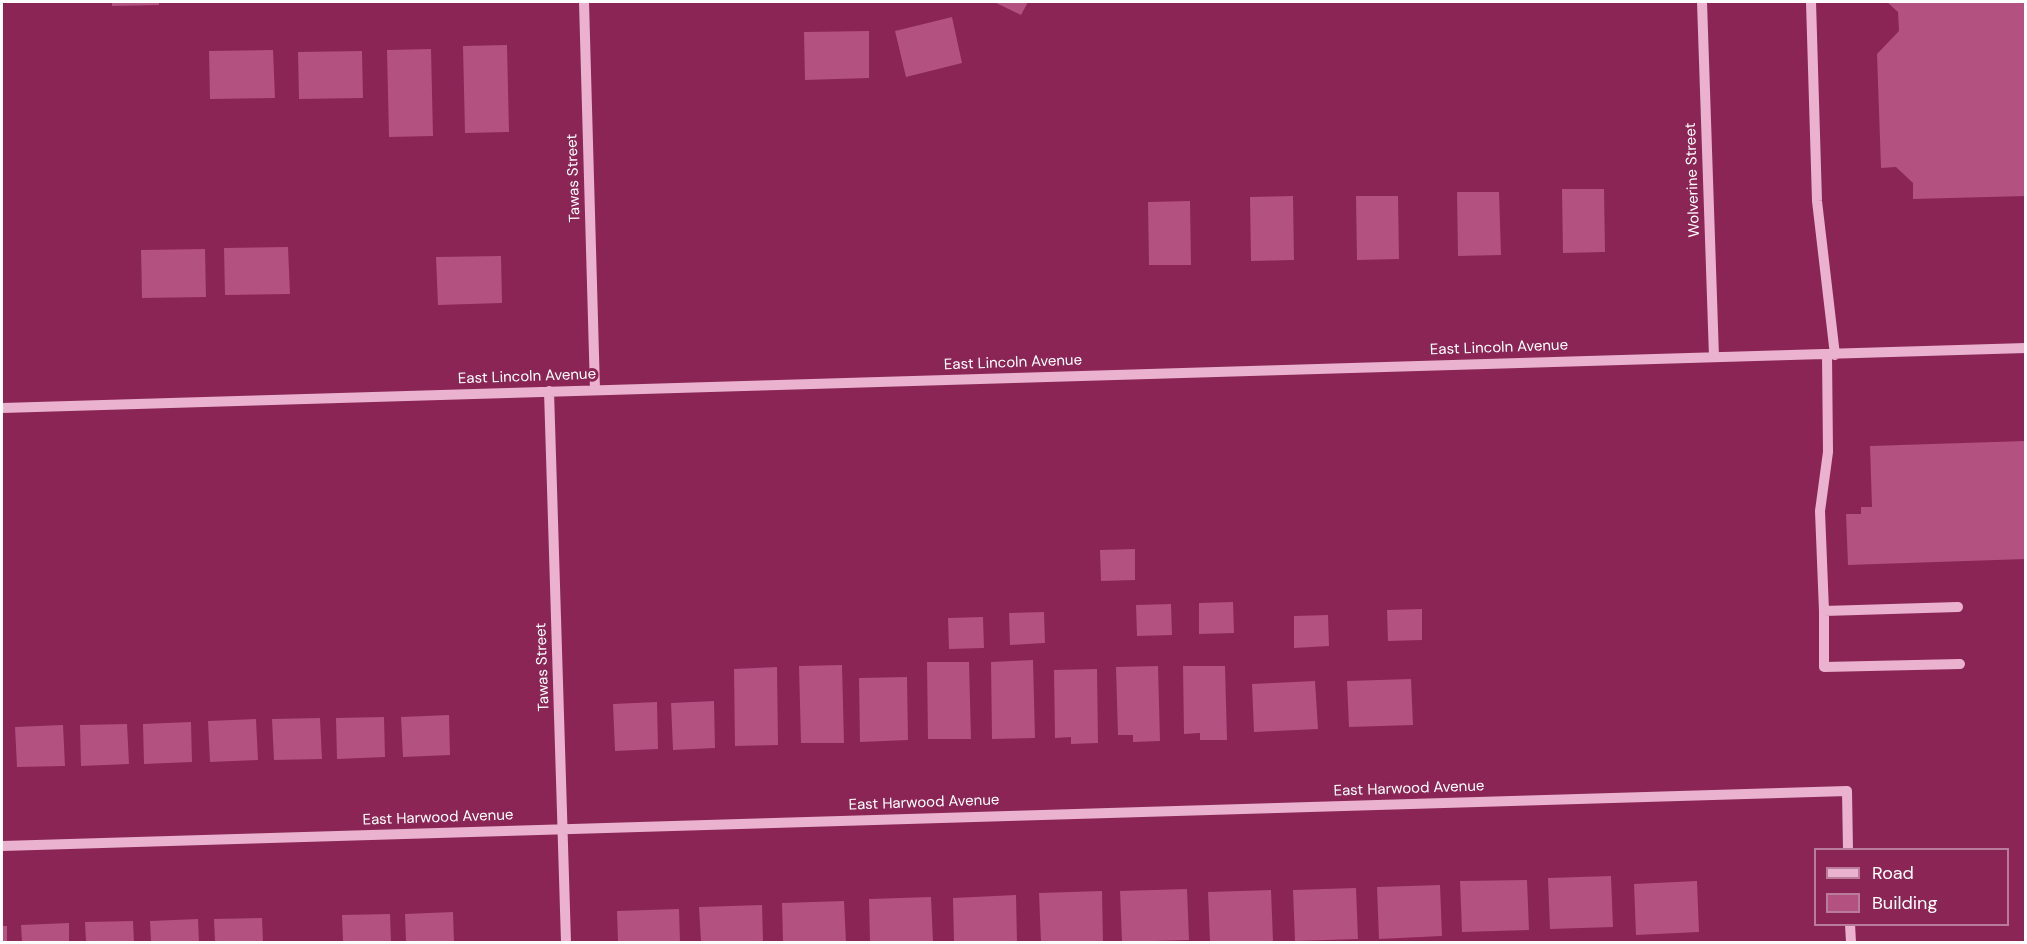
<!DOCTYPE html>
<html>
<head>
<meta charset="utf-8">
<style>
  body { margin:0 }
  #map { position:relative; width:2027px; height:944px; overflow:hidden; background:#8a2556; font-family:"DM Sans",sans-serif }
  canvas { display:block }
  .frame { position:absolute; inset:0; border:3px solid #fff; pointer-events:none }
  .legend { position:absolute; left:1814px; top:848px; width:195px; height:78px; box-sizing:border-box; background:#8a2556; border:2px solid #b97c9a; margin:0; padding:8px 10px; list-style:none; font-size:18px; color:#fff }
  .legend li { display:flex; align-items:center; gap:12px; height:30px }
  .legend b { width:30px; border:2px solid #b97c9a }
</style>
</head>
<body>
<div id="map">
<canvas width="2027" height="944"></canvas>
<div class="frame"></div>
<ul class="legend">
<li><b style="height:8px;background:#eab2ce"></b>Road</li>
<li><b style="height:16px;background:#b35181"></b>Building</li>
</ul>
</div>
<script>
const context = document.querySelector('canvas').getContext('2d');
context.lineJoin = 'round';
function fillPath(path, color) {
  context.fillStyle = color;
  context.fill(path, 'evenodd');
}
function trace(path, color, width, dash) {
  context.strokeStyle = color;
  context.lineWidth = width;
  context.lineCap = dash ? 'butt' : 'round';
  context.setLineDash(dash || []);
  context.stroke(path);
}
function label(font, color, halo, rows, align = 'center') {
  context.font = font + ' "DM Sans",sans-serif';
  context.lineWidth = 6;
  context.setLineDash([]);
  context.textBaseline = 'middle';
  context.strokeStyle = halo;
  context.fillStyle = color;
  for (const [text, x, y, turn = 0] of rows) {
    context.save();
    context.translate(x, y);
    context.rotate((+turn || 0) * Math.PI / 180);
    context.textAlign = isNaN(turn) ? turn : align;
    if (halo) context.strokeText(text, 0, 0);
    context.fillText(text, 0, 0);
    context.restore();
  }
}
fillPath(new Path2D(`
  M112 2H159V5L112 6Z
  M994 2H1028L1021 15Z
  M1887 2H2026V196L1913 199V183L1896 167 1881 168 1877 54 1899 31 1898 12Z
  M952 17 962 63 906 77 895 31Z
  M869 31V78L805 80 804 32Z
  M507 45 509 132 465 133 463 46Z
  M431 49 433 136 389 137 387 50Z
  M273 50 275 98 210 99 209 51Z
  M362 51 363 98 299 99 298 52Z
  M1562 189H1604L1605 252 1563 253Z
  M1457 192H1499L1501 255 1458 256Z
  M1293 196 1294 260 1251 261 1250 197Z
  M1356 196H1398L1399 259 1357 260Z
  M1190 201 1191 265H1149L1148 202Z
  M288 247 290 294 225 295 224 248Z
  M205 249 206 297 142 298 141 250Z
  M501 256 502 303 438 305 436 257Z
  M2025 441 2026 559 1848 565 1846 514H1861V507H1872L1870 446Z
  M1135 549V580L1101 581 1100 550Z
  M1233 602 1234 633 1199 634V603Z
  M1171 604 1172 635 1137 636 1136 605Z
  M1422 609V640L1388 641 1387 610Z
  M1044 612 1045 643 1010 645 1009 613Z
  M1328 615 1329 646 1294 648V616Z
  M983 617 984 648 949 649 948 618Z
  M1033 660 1035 738 992 739 991 662Z
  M927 662H969L971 739H928Z
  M842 665 844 743H801L799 666Z
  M1158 666 1160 741 1133 742V735H1118L1116 667Z
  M1183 666H1225L1227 740H1200V733L1184 734Z
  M777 667 778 745 735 746 734 669Z
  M1097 669 1098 743 1071 744V737L1055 738 1054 670Z
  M907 677 908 740 860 742 859 678Z
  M1411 679 1413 725 1349 727 1347 681Z
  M1315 681 1318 729 1254 732 1252 684Z
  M714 701 715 748 673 750 671 703Z
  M657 702 658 749 615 751 613 704Z
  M449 715 450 755 403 757 401 717Z
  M384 717 385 757 337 759 336 718Z
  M320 718 322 759 274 760 272 719Z
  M256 719 258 760 210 762 208 721Z
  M191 722 192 762 144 764 143 724Z
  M127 724 129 764 81 766 80 725Z
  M63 725 65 766 17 767 15 727Z
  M1611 876 1613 927 1550 929 1548 878Z
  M1527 880 1529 930 1462 932 1460 881Z
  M1697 881 1699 932 1636 935 1634 884Z
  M1440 885 1442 936 1379 939 1377 887Z
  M1356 888 1358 939 1295 941 1293 890Z
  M1187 889 1189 940 1122 942 1120 891Z
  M1271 890 1273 941 1210 942 1208 892Z
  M1102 891 1103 942H1041L1039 893Z
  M1016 895 1017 942H954L953 898Z
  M931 897 933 942H870L869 899Z
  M844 901 846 942H783L782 903Z
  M762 905 763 942H701L699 907Z
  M679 909 680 942H618L617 911Z
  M453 912 454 942H406L405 914Z
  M390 914 391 942H343L342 915Z
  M262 918 263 942H215L214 919Z
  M198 919 199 942H151L150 921Z
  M133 921 134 942H86L85 922Z
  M69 923V942H22L21 925Z
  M2 926H7V942H2Z`), '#b35181');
trace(new Path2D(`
  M584 2 595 390
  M1702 2 1714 357
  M1811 2 1817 201 1835 355
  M1827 355 1828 452 1820 511 1824 611 1958 607
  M549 391 566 942
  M2 408 2026 348
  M1824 611V667L1960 664
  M2 846 1847 791 1848 850
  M1850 924 1851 942`), '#eab2ce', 10);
label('15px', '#fff', '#8a2556', [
  ["Tawas Street",574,178,-92],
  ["Wolverine Street",1693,180,-92],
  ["East Lincoln Avenue",1499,348,-2],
  ["East Lincoln Avenue",1013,363,-2],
  ["East Lincoln Avenue",527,377,-2],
  ["Tawas Street",543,667,-92],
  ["East Harwood Avenue",1409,789,-2],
  ["East Harwood Avenue",924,803,-2],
  ["East Harwood Avenue",438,818,-2]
]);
</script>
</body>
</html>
